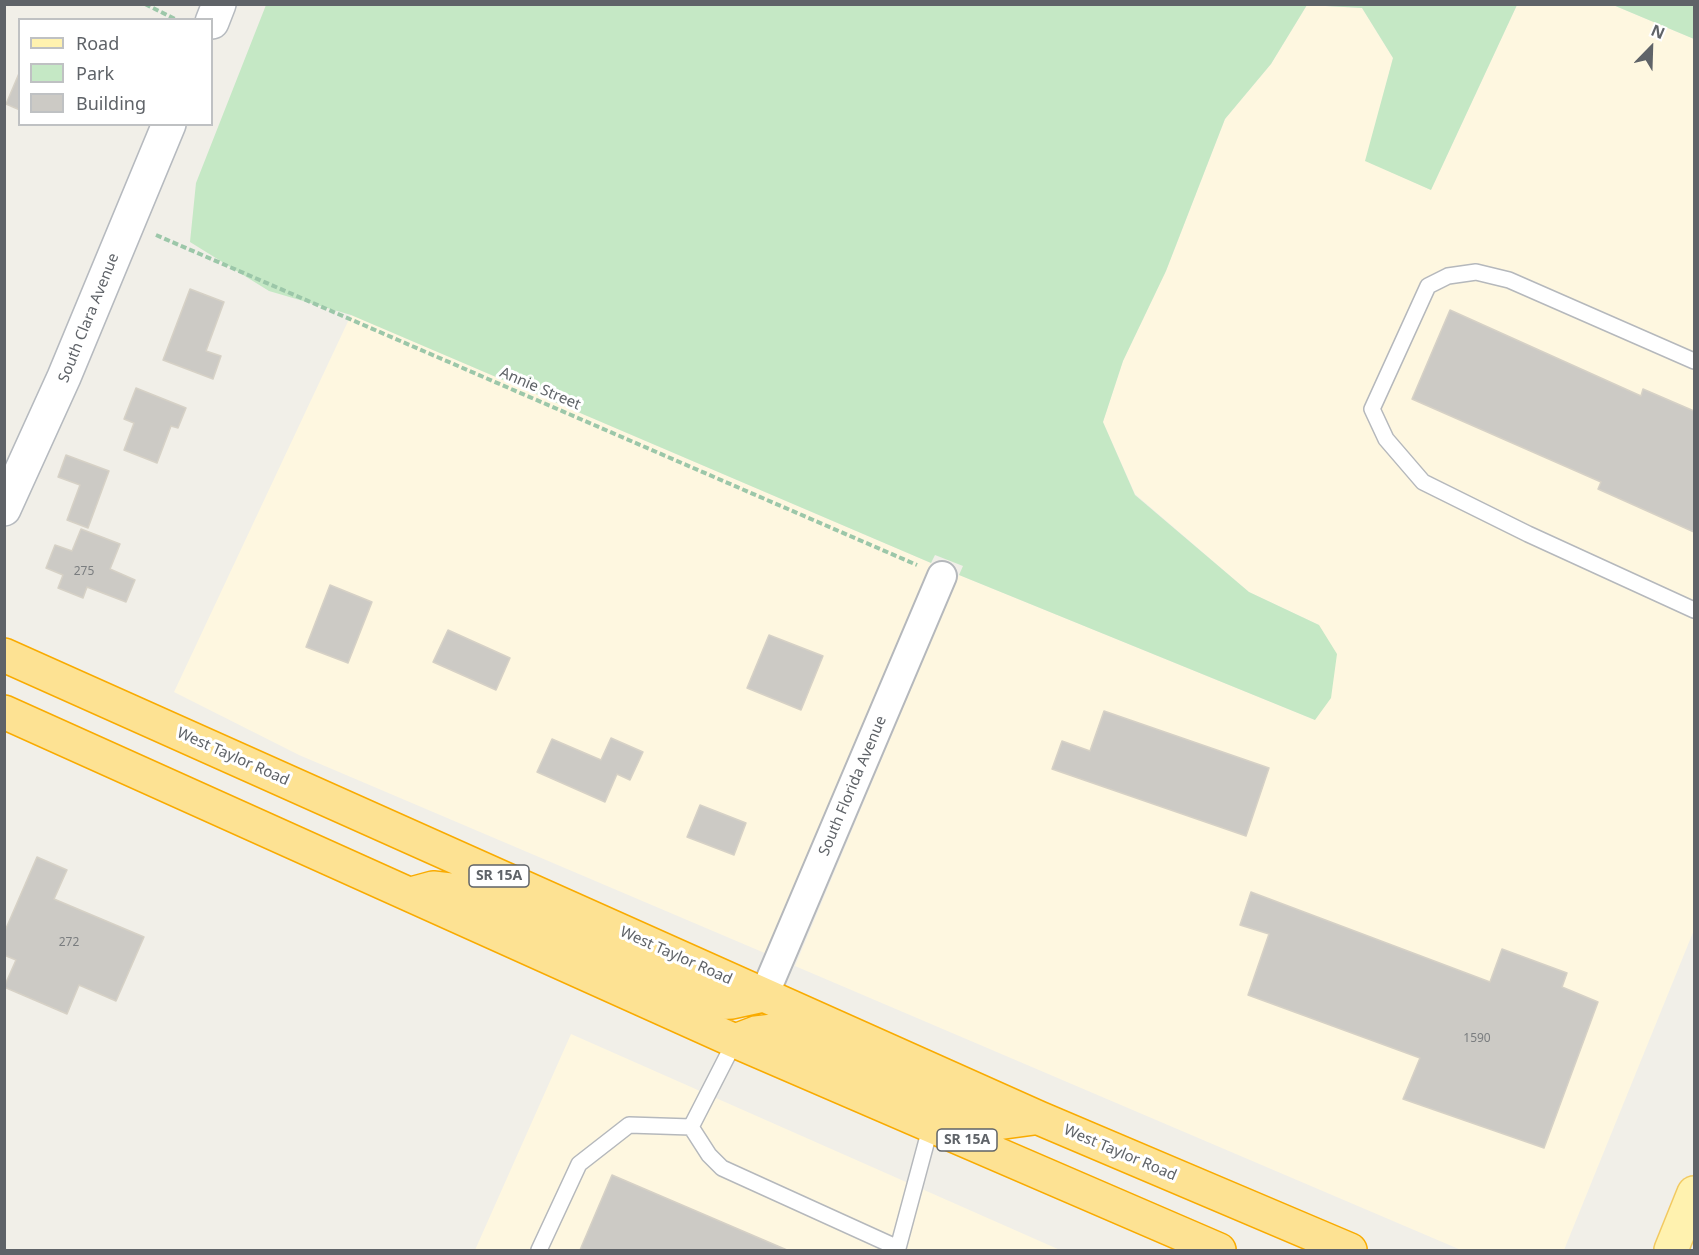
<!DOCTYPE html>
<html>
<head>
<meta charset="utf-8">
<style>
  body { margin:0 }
  #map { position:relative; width:1699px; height:1255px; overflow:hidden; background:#f1efe8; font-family:"Noto Sans",sans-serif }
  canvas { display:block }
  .frame { position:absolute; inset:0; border:6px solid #5f6368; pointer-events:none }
  .legend { position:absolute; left:18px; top:18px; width:195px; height:108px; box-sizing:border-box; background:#fff; border:2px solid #bfc1c3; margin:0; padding:8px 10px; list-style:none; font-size:18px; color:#5f6368 }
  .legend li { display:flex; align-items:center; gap:12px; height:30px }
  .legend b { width:30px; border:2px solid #bfc1c3 }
  .north { position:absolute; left:1621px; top:18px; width:60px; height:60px; -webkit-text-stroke:4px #fff; paint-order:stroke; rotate:23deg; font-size:16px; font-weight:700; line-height:24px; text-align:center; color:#5f6368 }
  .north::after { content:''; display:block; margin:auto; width:21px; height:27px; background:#5f6368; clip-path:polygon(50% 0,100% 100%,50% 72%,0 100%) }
</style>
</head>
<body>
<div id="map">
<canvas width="1699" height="1255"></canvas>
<div class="frame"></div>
<ul class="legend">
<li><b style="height:8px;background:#fff2af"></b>Road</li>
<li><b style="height:16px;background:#c5e8c5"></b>Park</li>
<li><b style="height:16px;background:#cccac5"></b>Building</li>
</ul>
<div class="north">N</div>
</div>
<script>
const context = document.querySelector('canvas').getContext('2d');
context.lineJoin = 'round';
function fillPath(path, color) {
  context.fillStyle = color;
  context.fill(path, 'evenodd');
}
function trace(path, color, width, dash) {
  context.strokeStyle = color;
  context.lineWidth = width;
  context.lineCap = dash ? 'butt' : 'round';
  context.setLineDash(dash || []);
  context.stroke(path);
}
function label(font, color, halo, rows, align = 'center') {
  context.font = font + ' "Noto Sans",sans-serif';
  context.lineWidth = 6;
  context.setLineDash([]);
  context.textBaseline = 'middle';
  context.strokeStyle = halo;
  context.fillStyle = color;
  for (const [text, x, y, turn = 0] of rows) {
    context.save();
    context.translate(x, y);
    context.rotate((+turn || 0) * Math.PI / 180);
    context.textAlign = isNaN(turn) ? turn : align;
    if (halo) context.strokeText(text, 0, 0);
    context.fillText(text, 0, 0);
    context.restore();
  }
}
fillPath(new Path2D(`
  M1307 5 1362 8 1393 58 1366 161 1431 190 1517 5H1613L1694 39V930L1564 1250H1461L795 966 959 575 1315 720 1319 625 1249 592 1135 494 1103 422 1123 361 1166 271 1225 119 1271 64Z
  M351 315 931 563 767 954 299 755 174 692Z
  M571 1034 1060 1250H475Z`), '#fef7e0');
fillPath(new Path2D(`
  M266 5H1517L1431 190 1365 161 1393 58 1362 8 1307 5 1271 64 1225 119 1166 271 1123 361 1103 422 1135 495 1249 592 1319 625 1337 654 1331 698 1315 720 959 575 963 566 935 555 931 563 351 315 269 291 190 242 196 183Z
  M1613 5H1694V39Z`), '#c5e8c5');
const building = new Path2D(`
  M20 71V110L6 104Z
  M190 289 224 302 206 351 221 356 213 379 163 360Z
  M1450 310 1641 396 1643 389 1694 411V532L1598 489 1601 482 1412 399Z
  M136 388 186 408 178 428 171 426 157 463 124 450 134 423 124 419Z
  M66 455 109 471 88 528 67 520 80 485 58 477Z
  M81 529 120 544 110 569 135 580 126 602 87 587 83 598 58 588 63 575 46 568 55 545 72 551Z
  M330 585 372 602 348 663 306 647Z
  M448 630 510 658 496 690 433 662Z
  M769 635 823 656 801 710 747 688Z
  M1104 711 1269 768 1246 836 1052 769 1062 741 1090 751Z
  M611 738 643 752 630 780 617 774 605 802 537 772 552 739 601 760Z
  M700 805 746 823 734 855 687 837Z
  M37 857 67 870 54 899 144 937 116 1001 79 985 67 1014 4 987 16 960 4 955V933Z
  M1251 892 1490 982 1502 949 1567 973 1562 987 1598 1002 1544 1148 1403 1099 1420 1058 1248 995 1269 934 1240 925Z
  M612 1175 787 1250H580Z`);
fillPath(building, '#cccac5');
trace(building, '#d6d1c6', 1.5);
const lane = new Path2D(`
  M1694 361 1509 280 1476 272 1448 276 1428 286 1372 409 1386 439 1423 482 1528 534 1694 610
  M735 1041 691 1127 709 1155 722 1168 898 1248 897 1250
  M898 1248 931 1125
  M539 1250 579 1164 629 1125 691 1127`);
const street = new Path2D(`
  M764 995 942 576`);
const secondary = new Path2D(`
  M212 22 219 4
  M4 509 64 377 169 124`);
const primary = new Path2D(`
  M1671 1250 1694 1193`);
const highway = new Path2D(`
  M4 655 1039 1118 1350 1250
  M4 712 735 1041 1219 1250
  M411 894 433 888 459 891 713 1003 732 1002 764 995
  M735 1041 756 1033 773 1031 970 1116 997 1123 1034 1118`);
trace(lane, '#b5b8bc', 18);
trace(street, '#b5b8bc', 32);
trace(secondary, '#b6babf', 36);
trace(primary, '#f2c960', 36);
trace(highway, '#f9ab00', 36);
trace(new Path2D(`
  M145 4 177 20
  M156 235 917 565`), '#9cc7a9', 4, [6, 3]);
trace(lane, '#fff', 15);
trace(street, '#fff', 28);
trace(secondary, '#fff', 33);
trace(primary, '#fff2af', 33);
trace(highway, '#fde293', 33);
label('12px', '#7a7d7f', null, [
  ["275",84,572],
  ["272",69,943],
  ["1590",1477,1039]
]);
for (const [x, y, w] of [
  [499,876,60],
  [967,1140,60]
]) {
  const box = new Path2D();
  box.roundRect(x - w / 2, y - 11, w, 22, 4.5);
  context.fillStyle = '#fff';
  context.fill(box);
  trace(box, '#5f6368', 1.5);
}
label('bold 14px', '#5f6368', null, [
  ["SR 15A",499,876],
  ["SR 15A",967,1140]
]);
label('15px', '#5f6368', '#fff', [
  ["South Clara Avenue",89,318,-68],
  ["Annie Street",540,389,23],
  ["West Taylor Road",233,757,24],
  ["South Florida Avenue",853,786,-67],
  ["West Taylor Road",676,956,24],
  ["West Taylor Road",1120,1153,23]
]);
</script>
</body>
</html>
